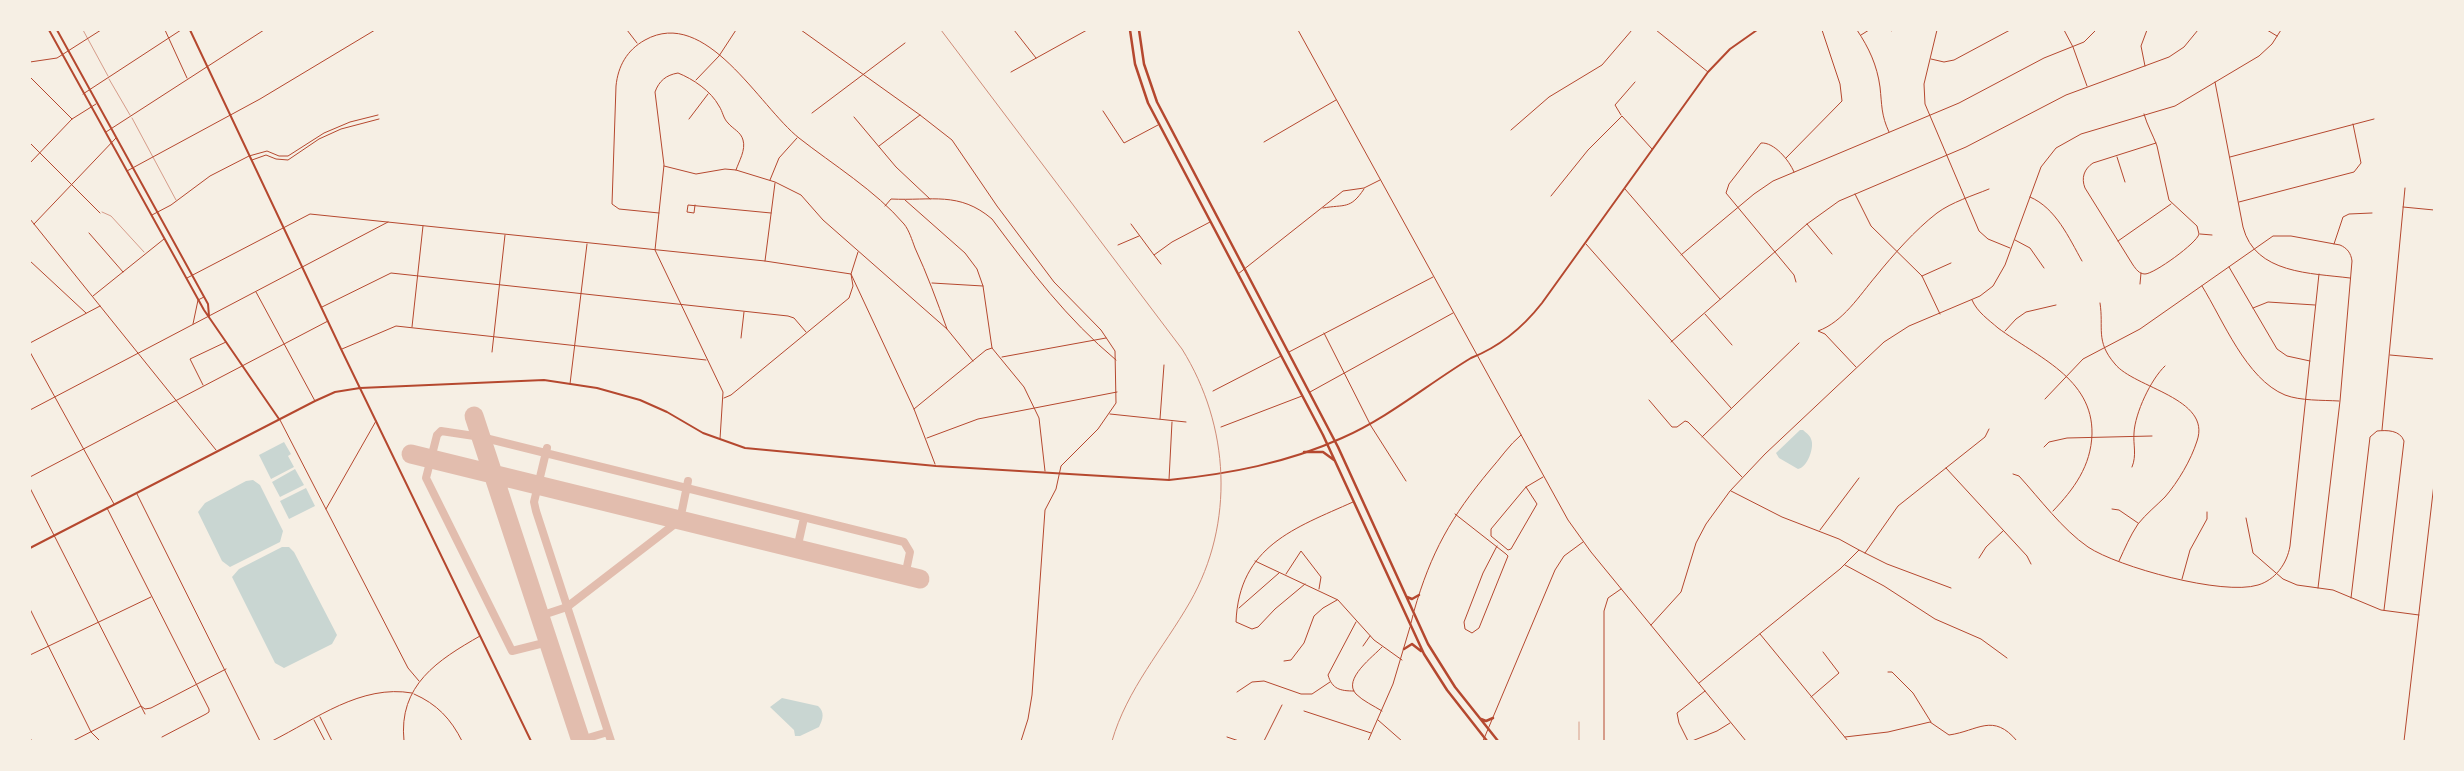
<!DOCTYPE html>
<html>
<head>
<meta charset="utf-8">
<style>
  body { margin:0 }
  #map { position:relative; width:2464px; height:771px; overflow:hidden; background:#f6efe4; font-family:"PT Sans Narrow",sans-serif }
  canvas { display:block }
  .frame { position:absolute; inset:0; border:31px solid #f6efe4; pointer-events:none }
</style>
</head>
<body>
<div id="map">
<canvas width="2464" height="771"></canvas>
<div class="frame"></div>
</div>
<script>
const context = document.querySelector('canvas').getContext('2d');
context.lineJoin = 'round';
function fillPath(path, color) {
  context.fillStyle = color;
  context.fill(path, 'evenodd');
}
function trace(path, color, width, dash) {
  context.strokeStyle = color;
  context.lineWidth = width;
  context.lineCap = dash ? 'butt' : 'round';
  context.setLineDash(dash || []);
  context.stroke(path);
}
fillPath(new Path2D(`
  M1800 430H1803C1805 432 1810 435 1811 439 1815 447 1807 468 1798 469L1779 458 1776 453Z
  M284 442 291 454 288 456 294 467 271 479 259 455Z
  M295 469 304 485 280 497 272 482Z
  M253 480 260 485 283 531 280 542 230 567 222 561 198 512 205 503 246 481Z
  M306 488 315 506 289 519 280 501Z
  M282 547H289L294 552 337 635 332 644 284 668 275 663 232 577 239 569Z
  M782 698 818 706C825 712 823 719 819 727L800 736H795L794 730 770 707Z`), '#c9d6d2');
trace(new Path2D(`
  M547 448 534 502 536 511 611 741
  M797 549 804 518
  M540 616 567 607 680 520 688 481
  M548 642 512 651 426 478 437 435 441 431 481 437 904 542 910 552 905 576
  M581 740 608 732`), '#e2bdae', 8);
trace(new Path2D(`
  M474 416 581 741
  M411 454 920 579`), '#e2bdae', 19);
trace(new Path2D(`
  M83 30 108 76
  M109 79 130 115
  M132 118 176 200
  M102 212 111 216 144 252
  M1579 722V741`), '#b5482f', 0.5);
trace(new Path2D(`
  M165 30 187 78
  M627 30 637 43
  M1014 30 1036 58
  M1656 30 1708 72
  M1857 30C1869 48 1877 65 1880 87 1882 105 1881 115 1889 132
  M1890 30 1891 31
  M1937 30 1924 84 1925 104 1979 231 1988 239 2010 248
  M2064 30 2073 47 2087 86
  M2267 30 2277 36
  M1861 35 1869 30
  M1931 59 1944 62 1954 60 2010 30
  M30 62 57 58 101 30
  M2145 66 2141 46 2147 30
  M1011 72 1087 30
  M30 77 72 119
  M696 80 719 56 736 30
  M2215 82 2243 227C2255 274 2311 273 2350 278
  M83 94 181 30
  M1103 111 1124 143 1158 125
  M812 113 905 43
  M2144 114C2147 125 2153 135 2157 146L2169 200 2197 226 2199 234C2197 243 2154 274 2145 274 2139 274 2136 269 2133 265L2085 188C2081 178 2084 169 2093 163L2156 143
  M1621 115 1615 105 1635 82
  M854 117 896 167 930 199
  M689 119 708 94
  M1511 130 1549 97 1602 65 1632 30
  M106 132 264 30
  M1264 142 1336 100
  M30 143 100 213
  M879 146 920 115
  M2117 157 2125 182
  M2230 157 2374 119
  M1786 158 1842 101 1840 84 1822 30
  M252 160 266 155 276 159 288 160 319 139 341 129 379 119
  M30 163 72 119 96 104
  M664 166 696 174 725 169 736 170 775 182 801 195 823 220 947 329 973 361
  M1794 172C1789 160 1774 142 1761 143L1729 184 1726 193 1794 275 1796 282
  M770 180 779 158 797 138
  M1625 189 1720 299
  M1855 194 1871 226 1922 276 1940 314
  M1551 196 1588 150 1622 116 1652 149
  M2030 197C2056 208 2069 238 2082 261
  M905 200 965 253 977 269 983 286 992 348 1024 387 1039 418 1045 471
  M2239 202 2354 172 2361 163 2353 124
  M695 205 694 213 687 212 688 205 771 213
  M885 206 891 199C932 201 959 191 992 219 1030 270 1067 319 1116 360
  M2403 207 2434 210
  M1323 208C1345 204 1350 210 1364 189
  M659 213 619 209 612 204 616 86C618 66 627 50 645 40 706 6 759 106 799 138 832 164 876 191 904 224 909 230 912 240 915 248 927 274 937 301 947 329
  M152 215 171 205 210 176 249 156 267 151 279 156H288L324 133 350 122 378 115
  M30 219 216 450
  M34 224 116 138
  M1131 224 1154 255
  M1807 224 1832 254
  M89 233 123 272
  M2200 234 2212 235
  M2015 240 2030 248 2044 268
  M2118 241 2171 204
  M1586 244 1731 408
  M2334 244 2343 217 2349 214 2372 213
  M1118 245 1139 236
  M858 252 851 274 914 409 935 464
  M1681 255 1754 194 1773 181 1959 103 2044 58 2084 42 2096 30
  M30 261 86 313
  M765 261 775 183
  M1161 264 1154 255 1172 242 1210 222
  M2229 267 2277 349 2287 356 2310 361
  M1238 274 1343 191 1364 188 1380 180
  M1922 276 1951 263
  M187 278 310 214 765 261 851 274 853 286 849 298 731 395 724 398
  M932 283 983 286
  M2140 284 2141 273
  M2202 286C2223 320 2246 379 2285 395 2301 401 2322 400 2339 401
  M256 292 315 401
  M93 296 164 239
  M1972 300C1977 312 1989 320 1998 328 2037 357 2093 378 2092 434 2091 466 2074 489 2053 511
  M2100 303C2104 328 2095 341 2115 364 2134 388 2212 398 2197 441 2191 460 2178 482 2165 497 2156 506 2146 514 2138 524 2130 536 2125 548 2119 561
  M322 307 391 273 788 316 794 318 806 332
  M2253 308 2268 302 2315 305
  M1705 314 1732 345
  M193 324 198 300 204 297
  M412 327 423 226
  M2005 331 2016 319 2026 312 2056 305
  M1324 333 1371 426 1406 481
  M741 338 744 312
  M1671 342 1807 224 1839 201 1966 147 2066 95 2169 57 2184 47 2198 30
  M30 343 100 306
  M342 349 396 326 706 360
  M30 352 114 504
  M492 352 505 235
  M1289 352 1433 277
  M2390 355 2434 359
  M1002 357 1106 338
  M1856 367 1825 334 1818 331C1843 322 1859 296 1876 276 1893 255 1915 230 1937 213 1952 202 1972 196 1989 189
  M570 384 587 244
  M203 385 190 359 226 342
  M1213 391 1281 356
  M1310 392 1453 313
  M2045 399 2083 359 2140 329 2273 236H2291L2340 245C2347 248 2351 253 2352 261L2340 401 2318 588
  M1649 400 1672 427H1677L1685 421 1688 422 1742 477
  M914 409 986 350 992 348
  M30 410 388 222
  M1110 414 1186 422
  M1160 419 1164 365
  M1221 427 1302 396
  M2382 430 2405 188
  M1702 437 1799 343
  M927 438 978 419 1117 392
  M720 439 723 392 655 250 664 165 655 92C659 81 666 75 678 73 693 79 711 91 719 106 723 112 723 118 728 123 733 129 741 132 743 140 746 150 739 161 736 170
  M2044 447 2049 442 2067 438 2152 436
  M2132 467C2137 455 2133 445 2134 433 2135 413 2151 379 2165 366
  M1946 468 2027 556 2031 564
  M2013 474 2019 476C2040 499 2062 529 2088 547 2118 567 2223 596 2258 585 2275 580 2287 564 2290 546L2319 274
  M30 477 328 321
  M1169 480 1172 422
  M1526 487 1537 504 1511 549 1508 550 1491 536V529L1526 487 1543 477
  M30 488 145 714
  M1731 491 1782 517 1839 539 1859 550
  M107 508 209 709V712L206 714 162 737
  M326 509 376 421
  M2112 509 2119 510 2138 523
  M1455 514 1506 554 1508 556 1479 628 1472 633 1465 629 1464 622 1483 573 1497 546
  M2246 518 2253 553 2283 579 2297 585 2333 590 2381 610 2419 615
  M1820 530 1859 478
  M1865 553 1898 506 1985 437 1989 429
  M1979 558 1986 547 2003 531
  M1255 561 1338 600 1374 640 1402 660
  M1845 565 1884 586 1935 619 1981 639 2007 658
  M1286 574 1301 551 1321 577 1319 589
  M2182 579 2190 550 2207 519V512
  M1305 584 1275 609 1258 627 1252 629 1236 622C1239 546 1295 528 1353 502
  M2351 598 2370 437 2377 431C2387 430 2400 430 2404 441L2384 610
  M1239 608 1279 573
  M30 609 91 732 100 741
  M1760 634 1848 741
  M1363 646 1370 636
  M30 655 151 597
  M1284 661 1291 660 1304 643 1314 616 1323 608 1337 600
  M1888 672H1892L1913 693 1931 722
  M1699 683 1840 569 1859 550 1887 564 1951 588
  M1354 691C1340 691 1332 689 1328 675L1356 622
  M1237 692 1252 682 1264 681 1301 694H1312L1330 682
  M414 694C437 704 451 719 462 741
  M1811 697 1839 673 1823 652
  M1304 711 1371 733
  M1382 711C1374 706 1363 701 1356 694 1342 679 1374 656 1382 647
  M320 717 332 741
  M314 720 325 741
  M1378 720 1402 741
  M1227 737 1239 741
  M1845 737 1888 732 1930 722 1949 735C1978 731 1993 712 2017 741
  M73 741 141 706 145 709 151 708 226 669
  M1264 741 1282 705
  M1483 741 1555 570 1564 556 1583 542
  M1604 741V611L1608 598 1621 589
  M1688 741 1679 723 1677 713 1705 691
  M1692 741 1717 731 1730 723`), '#b5482f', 1);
trace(new Path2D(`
  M801 30 920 115 952 140 997 206 1054 282 1101 330 1115 351 1116 403 1098 429 1061 466 1056 489 1045 510 1032 695 1028 719 1021 741
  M1298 30 1568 520 1591 552 1746 741
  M127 171 260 99 375 30
  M280 420 408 668 419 681
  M137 494 260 741
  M1414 611C1431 552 1451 517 1490 470 1500 459 1509 445 1521 435
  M1411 623 1413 615
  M1651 625 1681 592 1696 543 1706 524 1730 491 1765 454 1884 342 1909 326 1980 296 1993 286 2005 265 2041 167 2056 148 2081 134 2175 106 2259 56 2272 44 2281 30
  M272 741C316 719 361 684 412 693
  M404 741C398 685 438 660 480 636
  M1368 741 1393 684 1410 627
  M2404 741 2434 484`), '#b5482f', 1);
trace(new Path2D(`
  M49 30 204 310 279 419
  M57 30 208 304 209 316
  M190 30 341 349 531 741
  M30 548 315 401 335 392 360 388 544 380 597 388 640 400 667 412 703 433 745 448 936 466 1169 480C1229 474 1287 463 1342 438 1388 418 1428 384 1471 358 1499 347 1524 326 1542 303L1708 72 1730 49 1757 30
  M30 739 31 741`), '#b5482f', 2);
trace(new Path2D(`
  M1130 30 1135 64 1148 103 1323 435 1424 654 1447 690 1487 741
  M1139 30 1144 64 1157 102 1338 447 1428 644 1455 687 1498 741
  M1304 452H1323L1334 460
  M1407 597 1412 599 1419 595
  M1404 649 1412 644 1421 651
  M1481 719 1486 721 1493 718`), '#b5482f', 2.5);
trace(new Path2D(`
  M941 30 1182 349C1230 426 1235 523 1190 602 1163 649 1127 689 1112 741`), '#cf8b77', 1);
</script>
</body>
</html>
